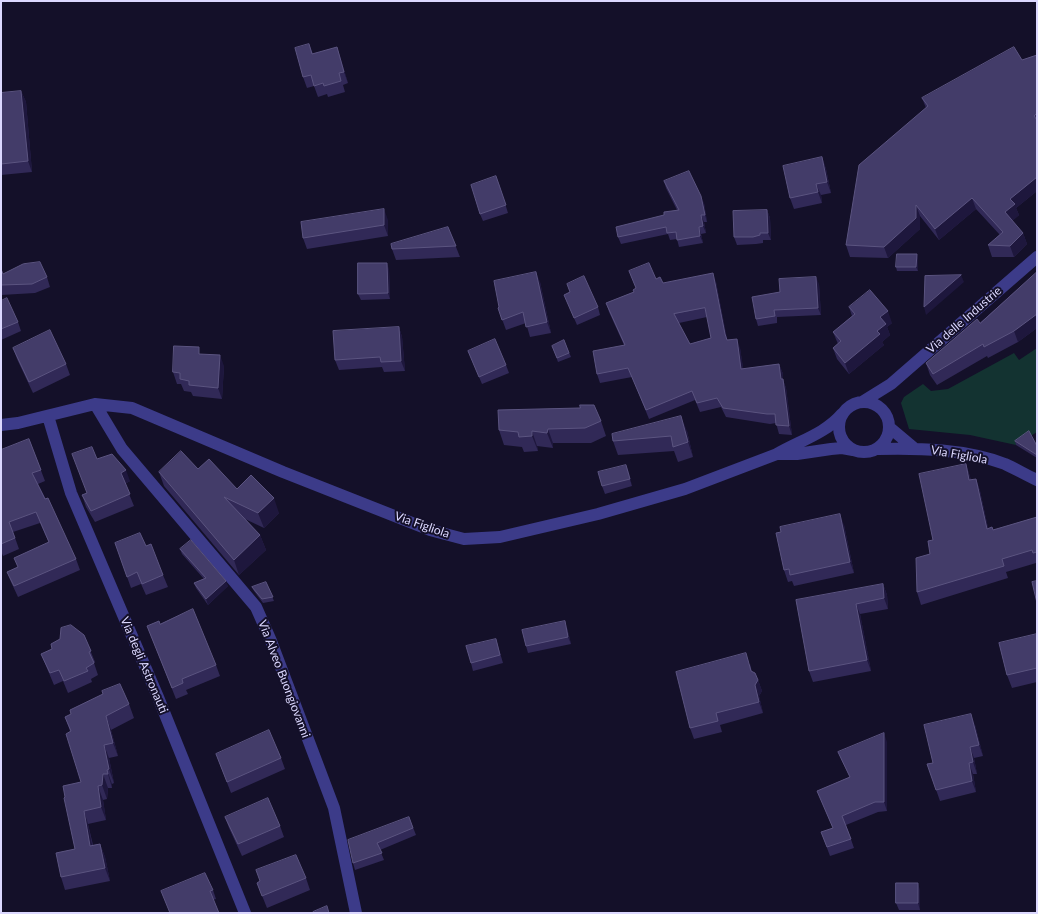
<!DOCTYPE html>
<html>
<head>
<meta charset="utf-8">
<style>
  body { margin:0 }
  #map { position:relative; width:1038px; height:914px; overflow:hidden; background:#141029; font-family:Lato,sans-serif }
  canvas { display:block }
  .frame { position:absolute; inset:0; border:2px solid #dcd8ff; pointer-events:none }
</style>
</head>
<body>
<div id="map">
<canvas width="1038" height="914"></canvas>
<div class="frame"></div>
</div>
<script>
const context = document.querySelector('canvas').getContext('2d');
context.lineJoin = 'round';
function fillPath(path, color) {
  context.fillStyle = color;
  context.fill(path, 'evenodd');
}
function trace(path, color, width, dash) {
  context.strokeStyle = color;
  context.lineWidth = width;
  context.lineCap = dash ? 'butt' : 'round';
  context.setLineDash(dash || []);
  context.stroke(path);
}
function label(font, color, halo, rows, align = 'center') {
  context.font = font + ' Lato,sans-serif';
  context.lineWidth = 4;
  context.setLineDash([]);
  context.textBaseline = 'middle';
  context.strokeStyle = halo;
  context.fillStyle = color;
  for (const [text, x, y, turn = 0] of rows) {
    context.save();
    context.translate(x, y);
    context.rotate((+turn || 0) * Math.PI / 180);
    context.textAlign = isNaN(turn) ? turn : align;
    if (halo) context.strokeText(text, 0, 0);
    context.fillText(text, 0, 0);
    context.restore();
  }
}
fillPath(new Path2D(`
  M1037 348V432L1016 445 970 435 909 429 901 403 904 397 923 384 931 391 948 389 1014 353 1019 360Z`), '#133331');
trace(new Path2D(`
  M839 427a25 25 0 1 1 50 0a25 25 0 1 1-50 0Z
  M862 402 891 384 1037 257
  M95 404 122 449 256 607 271 641 334 808 356 913
  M48 416 71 493 158 697 245 913
  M1 425 18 423 95 404 132 408 283 472 430 530 464 539 500 537 598 514 685 489 777 454H797L831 449 842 448 853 450
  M889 427 914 448
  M878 449C920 448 965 449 1005 464 1016 469 1026 475 1037 480
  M777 454C799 441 825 434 842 414`), '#3c3b89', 12);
fillPath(new Path2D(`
  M309 44 313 54 337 47 348 83 343 85 345 92 328 97 327 94 318 97 314 86 307 88 303 77Z
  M1037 55V191L1016 208 1019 215 1012 221 1023 233 1027 244 1014 257H992L988 245 1000 235 976 209 939 240 920 216V229L888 258 850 257 846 245 926 108 922 98 1022 60Z
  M21 91 26 102 32 172 1 175V93Z
  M822 157 826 169 831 193 821 195 822 203 794 209 790 198Z
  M664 181 704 203 707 222H704L706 233 701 234 703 243 679 247 677 239 670 240 668 234 621 244 618 237 677 210 666 188Z
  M499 184 508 213 483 221 480 214Z
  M767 210 770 218 771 240H763V243L756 244 737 245 734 237Z
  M388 220V236L307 249 303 238Z
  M448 227 460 257 396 260 392 249Z
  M918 258V271H897L896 267Z
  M1 269 3 274 47 277 50 287 35 293 1 295Z
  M389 269 390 299 361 300 358 294Z
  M629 271 656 279 663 283 716 282 727 340 740 348 743 369 779 364 783 374V380L786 388 792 435 779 434 776 423 770 424 726 417 721 407 700 412 695 400 649 419 632 377 600 383 597 374 624 345 609 312 606 303 634 292 636 288ZM707 317 711 338 690 344 679 323Z
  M1037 272V328L1018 342 988 358 987 356 937 385 930 375 926 363 980 323Z
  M540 282 551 333 530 337 526 323 506 330 498 308Z
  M567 284 598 307 600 315 577 325 564 295 570 292Z
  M819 284 821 315 777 317V323L758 326 756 319 780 292Z
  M1 301 18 322 21 331 1 340Z
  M849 307 892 323 887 327 890 335 882 342 884 345 849 374 837 359 833 348 838 344 833 332 852 316Z
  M399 327 402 337 405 371 384 372 382 367 339 370 335 360Z
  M564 340 571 357 558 362 552 346Z
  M13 348 66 364 70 375 33 393 17 359Z
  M468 351 506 365 509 373 482 384Z
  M202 354 224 366 222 399 193 396 191 392 184 391 181 384H177L173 372Z
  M601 421 606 436 591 443H553V448L537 446 538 451 524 452 522 447 504 445 499 430Z
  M687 431 693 457 678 462 674 451 618 455 613 441Z
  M29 439 45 481 38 484 76 559 80 570 18 597 11 582 7 572 18 567 49 543 40 523 13 532 19 549 3 556 1 551V450Z
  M1015 441 1037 446V458L1016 445Z
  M97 459 130 481 125 484 134 506 95 522 86 507 82 495 87 493Z
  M966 464 971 480 976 479 980 491 988 528 993 530 1037 517V564L1036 563 1006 572 1008 578 921 605 917 592 930 554 933 540Z
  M626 465 632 486 605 494 602 486Z
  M198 469 237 489 279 513 264 528 245 519 260 535 266 550 239 575 164 486 159 472Z
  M844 525 854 573 794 586 792 581 788 582 784 570Z
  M115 543 146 546 163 575 168 587 146 595 141 584 131 588Z
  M180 549 228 586 208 605 196 588 194 583 204 579 182 554Z
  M266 582 274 601 263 603 254 591 252 587Z
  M883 584 887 595 888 609 860 614 871 671 813 682 809 671 796 600Z
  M160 624 216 665 220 676 186 690 188 694 176 699 147 626Z
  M567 628 571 644 528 653 526 646Z
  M1037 634V682L1012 688 1007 675Z
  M84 635 95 662 94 663 98 675 91 679 92 682 68 693 63 681 54 685 41 654Z
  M496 639 503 663 473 671 471 663Z
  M750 664 752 672 758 680 762 691 759 696 763 713 720 725 722 732 694 739 690 728Z
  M129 704 134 718 111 730 118 756 109 758 114 783 112 784V788H108L107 799 103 800 106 820 88 824 93 845 100 844 105 857 110 881 65 890 61 877 75 849 65 797 81 782 70 731 65 717Z
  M975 725 983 756 974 758 977 774H973L976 792 940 801 927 764 933 763Z
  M887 742V811L878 812 846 825 854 848 830 856 821 832 833 828 817 791 850 777 842 761 838 752Z
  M216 754 281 758 285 769 231 793Z
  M225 817 280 826 284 837 242 856 229 828Z
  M409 817 416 835 380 850 384 860 355 870 353 863Z
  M306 878 310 890 267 908 257 883Z
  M213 890 216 899 170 913Z
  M920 890V910H899L896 903Z`), '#312957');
fillPath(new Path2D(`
  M337 47 341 59 348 83 344 72Z
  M21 91 26 102 32 172 28 161Z
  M822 157 826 169 831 193 827 182Z
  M1037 177V191L1016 208 1019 215 1009 224 1005 212 1010 199Z
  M816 184 821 195 822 203 818 192Z
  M701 196 704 203 707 222 705 215Z
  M972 198 976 209 939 240 935 229Z
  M916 205 920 216V229L888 258 884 247Z
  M384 209 388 220V236L384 225Z
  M767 210 770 218 771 240 768 233Z
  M701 215 704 222 706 233 703 226Z
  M699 227 701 234 703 243 700 236Z
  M1023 233 1027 244 1014 257 1010 246Z
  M917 254 918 258V271L916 267Z
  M387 263 389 269 390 299 388 293Z
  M536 272 540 282 551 333 547 322Z
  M713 273 716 282 728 343 725 334Z
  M961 275 964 282 926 315 924 307Z
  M816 277 819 284 821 315 818 308Z
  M888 311 892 323 887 327 890 335 882 342 884 345 849 374 845 363 877 331 880 317Z
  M1037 314V328L1018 342 1014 331Z
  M399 327 402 337 405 371 401 361Z
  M737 339 740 348 745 379 741 369Z
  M220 355 224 366 222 399 218 388Z
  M779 364 783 374V380L786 388 792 435 789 426 781 379Z
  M681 416 687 431 693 457 688 442Z
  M548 429 553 443V448L547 433Z
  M532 431 537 446 538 451 532 436Z
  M966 464 970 477 974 493 969 480Z
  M626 465 629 472 632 486Z
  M126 470 130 481 125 484 121 473Z
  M976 479 980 491 991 541 987 529Z
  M274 498 279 513 264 528 258 513Z
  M840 514 844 525 854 573 850 562Z
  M260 535 266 550 239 575 234 560Z
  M226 581 228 586 208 605 206 599Z
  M883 584 887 595 888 609 884 598Z
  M856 604 860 614 871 671 867 660Z
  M565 621 567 628 571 644 568 637Z
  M758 680 762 691 759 696 763 713 759 702 755 685Z
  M971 714 975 725 983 756 979 745Z
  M106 716 111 730 118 756 113 743Z
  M884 733 887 742V811L884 802Z
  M104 745 109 758 114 783 109 769Z
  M970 747 974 758 977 774 973 762Z
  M969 763 973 774 976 792 972 781Z
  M107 770 112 784V788L108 774Z
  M103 774 108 788 107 799 102 785Z
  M98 786 103 800 106 820 101 807Z
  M84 811 88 824 95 859 90 846Z
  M100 844 105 857 110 881 105 868Z
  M918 883 920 890V910L918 903Z`), '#1e173d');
const building = new Path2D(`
  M309 44 312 54 337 47 344 72 339 73 341 81 324 86 323 83 314 86 311 75 303 77 295 48Z
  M1014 47 1022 60 1037 55V113L1034 116 1037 120V177L1010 199 1015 204 1005 212 1023 233 1010 246 988 245 1003 232 972 198 935 229 916 205V218L884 247 846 245 859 165 928 106 922 98Z
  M21 91 28 161 1 164V93Z
  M822 157 827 182 816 184 818 192 790 198 783 166Z
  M689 171 701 196 705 215H701L703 226 699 227 700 236 677 240 676 232 667 233 666 227 618 237 616 227 664 215V212L679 210 664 181Z
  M496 176 506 205 480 214 471 185Z
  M384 209V225L303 238 301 222Z
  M767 210 768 233H760V235L753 237H734L733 211Z
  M448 227 456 246 392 249 391 244Z
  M897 254H917L916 267H896Z
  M40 262 47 277 32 284 1 285V269L3 274 23 264Z
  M358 263H387L388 293 358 294Z
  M649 263 656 279 660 277 663 283 713 273 725 334 727 340 737 339 741 369 779 364 781 379H783L789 426 776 425 775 414H767L723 408 717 398 697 403 692 391 646 410 628 368 597 374 593 351 625 345 606 303 634 292 633 290 636 288 629 271ZM705 308 711 338 690 344 674 314Z
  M536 272 547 322 526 327 523 312 502 320 498 308 499 307 494 281Z
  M1037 272V314L1014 331 984 347 983 344 933 374 926 363 977 319 980 323Z
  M961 275 924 307 925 276Z
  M584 276 598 307 574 318 564 295 570 292 567 284Z
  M816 277 818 308 774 310 775 316 756 319 752 297 780 292 779 279Z
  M870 290 888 311 880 317 886 324 877 331 880 334 845 363 833 348 841 341 833 332 855 314 849 307Z
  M7 298 18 322 1 329V301Z
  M399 327 401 361 381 362 380 357 335 360 333 331Z
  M50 330 66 364 29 382 13 348Z
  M495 339 506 365 479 377 468 351Z
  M564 340 569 353 557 358 552 346Z
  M174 346 199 347V354L220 355 218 388 189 385V381L180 379V373L173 372Z
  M580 405H594L601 421 585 428 548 429 547 433 532 431V436L519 437 518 432 499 430 498 410 580 408Z
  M681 416 688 442 673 447 671 436 613 441 612 434Z
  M1029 431 1037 446V455L1015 441Z
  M29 439 41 470 32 473 45 499 48 498 76 559 14 586 7 572 18 567 14 558 49 542 36 512 9 522 15 538 1 544V450Z
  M92 447 97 459 112 454 126 470 121 473 130 494 91 511 82 495 87 493 72 454Z
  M181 451 198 469 209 459 237 489 251 475 274 498 258 513 224 497 260 535 234 560 159 472Z
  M966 464 969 480 976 479 987 529 992 527 993 530 1037 517V552L1033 553 1032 550 1002 559 1004 566 917 592 916 558 930 554 928 541 933 540 919 474Z
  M626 465 630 479 602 486 598 472Z
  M840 514 850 562 790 575 789 569 784 570 776 533 781 532 780 527Z
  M140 533 146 546 151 544 163 575 142 584 137 572 127 577 115 543Z
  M191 540 226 581 206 599 194 583 206 578 180 549Z
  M1037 581V603L1032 582Z
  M266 582 273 597 262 599 252 587Z
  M883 584 884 598 856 604 867 660 809 671 796 600Z
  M193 609 216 665 182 679 183 683 172 688 147 626 159 621 160 624Z
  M565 621 568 637 526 646 522 630Z
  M71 625 84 635 91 651 89 652 94 663 86 668 88 671 64 681 59 670 50 673 41 654 52 649 51 644 60 639 61 628Z
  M1037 634V668L1007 675 999 643Z
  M496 639 500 655 471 663 466 646Z
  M746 653 751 671 755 673 758 680 755 685 759 702 716 713 718 721 690 728 676 672Z
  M120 684 129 704 106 716 113 743 104 745 109 769 107 770 108 774H103L102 785 98 786 101 807 84 811 90 846 100 844 105 868 61 877 56 853 75 849 64 798 65 797 63 786 81 782 66 734 71 731 65 717 71 714 70 710 103 694 102 691Z
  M971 714 979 745 970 747 973 762 969 763 972 781 936 790 927 764 933 763 924 725Z
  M269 730 281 758 227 782 216 754Z
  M884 733V802H875L842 816 851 839 827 847 821 832 833 828 817 791 850 777 838 752Z
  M268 798 280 826 238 844 225 817Z
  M409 817 413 828 377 843 382 853 353 863 348 840Z
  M296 855 306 878 262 896 257 883 260 881 256 870Z
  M205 873 213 890 210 891 219 913H170L161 891Z
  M896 883H918V903H896Z
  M327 906 329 913H313V912Z`);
fillPath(building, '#433c69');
trace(building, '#5b5480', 1);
label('12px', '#dcd8ff', '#141029', [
  ["Via delle Industrie",964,320,-41],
  ["Via Figliola",959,455,10],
  ["Via Figliola",422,525,19],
  ["Via degli Astronauti",144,665,67],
  ["Via Alveo Buongiovanni",284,679,69]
]);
</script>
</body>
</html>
